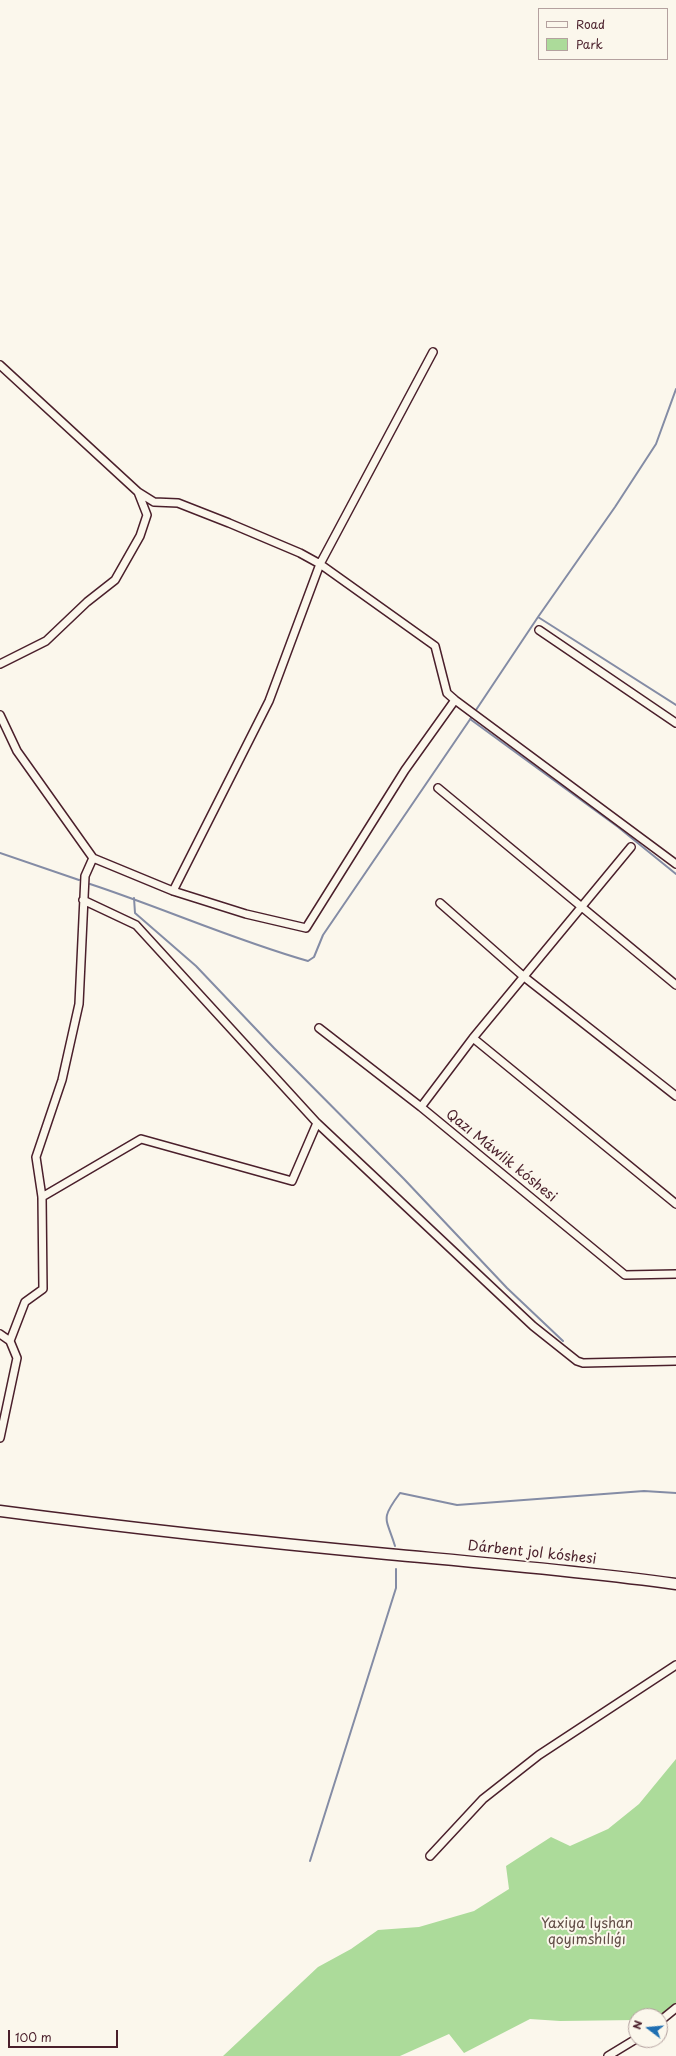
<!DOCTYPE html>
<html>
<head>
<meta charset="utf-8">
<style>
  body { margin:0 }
  #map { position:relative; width:676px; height:2056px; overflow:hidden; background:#fbf7ec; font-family:"Playpen Sans",sans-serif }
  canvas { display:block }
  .legend { position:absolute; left:538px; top:8px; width:130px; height:52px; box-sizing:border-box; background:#fbf7ec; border:1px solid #b4a19f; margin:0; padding:5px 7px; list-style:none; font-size:12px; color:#4a1f2b }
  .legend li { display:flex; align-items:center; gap:8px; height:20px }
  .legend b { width:20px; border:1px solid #b4a19f }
  .north { position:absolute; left:628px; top:2008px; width:40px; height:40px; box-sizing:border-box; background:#fbf7ec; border:1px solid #b4a19f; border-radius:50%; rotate:286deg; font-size:11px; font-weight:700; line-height:16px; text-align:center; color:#4a1f2b }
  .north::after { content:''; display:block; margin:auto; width:14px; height:18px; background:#1f6fb2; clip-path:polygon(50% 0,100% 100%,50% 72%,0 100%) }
  .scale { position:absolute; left:8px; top:2030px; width:110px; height:18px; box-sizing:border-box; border:2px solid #4a1f2b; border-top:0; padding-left:5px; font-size:12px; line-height:14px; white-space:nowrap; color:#4a1f2b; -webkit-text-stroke:3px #fbf7ec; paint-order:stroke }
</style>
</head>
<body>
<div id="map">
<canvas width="676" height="2056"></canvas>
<ul class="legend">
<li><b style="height:5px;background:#fbf7ec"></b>Road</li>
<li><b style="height:11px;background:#acdb9a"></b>Park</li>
</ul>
<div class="north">N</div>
<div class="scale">100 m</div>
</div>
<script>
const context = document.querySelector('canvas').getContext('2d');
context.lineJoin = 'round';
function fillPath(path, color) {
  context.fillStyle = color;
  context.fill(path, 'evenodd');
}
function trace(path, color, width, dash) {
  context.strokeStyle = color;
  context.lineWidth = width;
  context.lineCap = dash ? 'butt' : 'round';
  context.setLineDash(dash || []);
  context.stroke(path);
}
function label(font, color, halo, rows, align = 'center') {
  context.font = font + ' "Playpen Sans",sans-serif';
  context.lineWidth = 4;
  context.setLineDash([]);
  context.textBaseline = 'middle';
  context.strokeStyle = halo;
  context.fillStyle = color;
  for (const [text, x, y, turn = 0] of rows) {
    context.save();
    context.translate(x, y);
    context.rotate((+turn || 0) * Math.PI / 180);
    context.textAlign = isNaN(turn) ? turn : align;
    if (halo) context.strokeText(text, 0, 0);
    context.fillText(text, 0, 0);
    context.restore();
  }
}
fillPath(new Path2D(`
  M676 1759V2006L658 2016H636V2020L560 2021 530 2019 464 2053 449 2034 400 2056H223L318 1967 351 1949 378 1930 419 1927 474 1911 509 1889 506 1866 551 1837 570 1846 608 1829 639 1804Z`), '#acdb9a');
trace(new Path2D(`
  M538 617 676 705
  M476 710 538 617 615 507 656 444 676 389
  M470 719 618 827 676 874
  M0 853 79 880
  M90 884C163 908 234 940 308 961L314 957 323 935 473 715
  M134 898 135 913 196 966 274 1048 404 1179 507 1288 563 1341
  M395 1546C386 1517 380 1520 400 1493L457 1505 644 1491 676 1493
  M310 1861 396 1588V1569`), '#848ca5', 2);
const minor = new Path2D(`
  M0 365 138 492 154 502 178 503 229 523 300 553 320 564 435 646 447 693 455 700 676 864
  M539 630 676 723
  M0 664 46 641 87 602 115 580 140 536 147 515 138 492
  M0 715 17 751 93 858 173 891 246 914 306 928 405 770 455 700
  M438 788 676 985
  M173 891 269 701 320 564 433 352
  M83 900 136 925 317 1123 533 1326 577 1361 583 1363 676 1361
  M440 903 523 976 676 1096
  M319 1028 421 1107 625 1275 676 1274
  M473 1038 676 1204
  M421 1107 473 1038 631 847
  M42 1197 141 1139 292 1181 317 1123
  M0 1334 10 1341 17 1358 0 1438
  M10 1341 25 1302 43 1289 42 1197 36 1157 62 1080 79 1004 85 876 93 858
  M430 1856 483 1799 539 1755 676 1665
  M660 2021 676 2008
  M608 2056 636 2039`);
const secondary = new Path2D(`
  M0 1511C129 1528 258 1542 387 1554 484 1563 580 1571 676 1584`);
trace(minor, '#4a1f2b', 10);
trace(secondary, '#4a1f2b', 13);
trace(minor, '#fbf7ec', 7);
trace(secondary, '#fbf7ec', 10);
label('14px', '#4a1f2b', '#fbf7ec', [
  ["Qazı Máwlik kóshesi",501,1156,39],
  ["Dárbent jol kóshesi",532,1553,6]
]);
label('14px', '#624e47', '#fbf7ec', [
  ["Yaxiya Iyshan",587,1924],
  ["qoyımshılıǵı",587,1940]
]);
</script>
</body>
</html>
